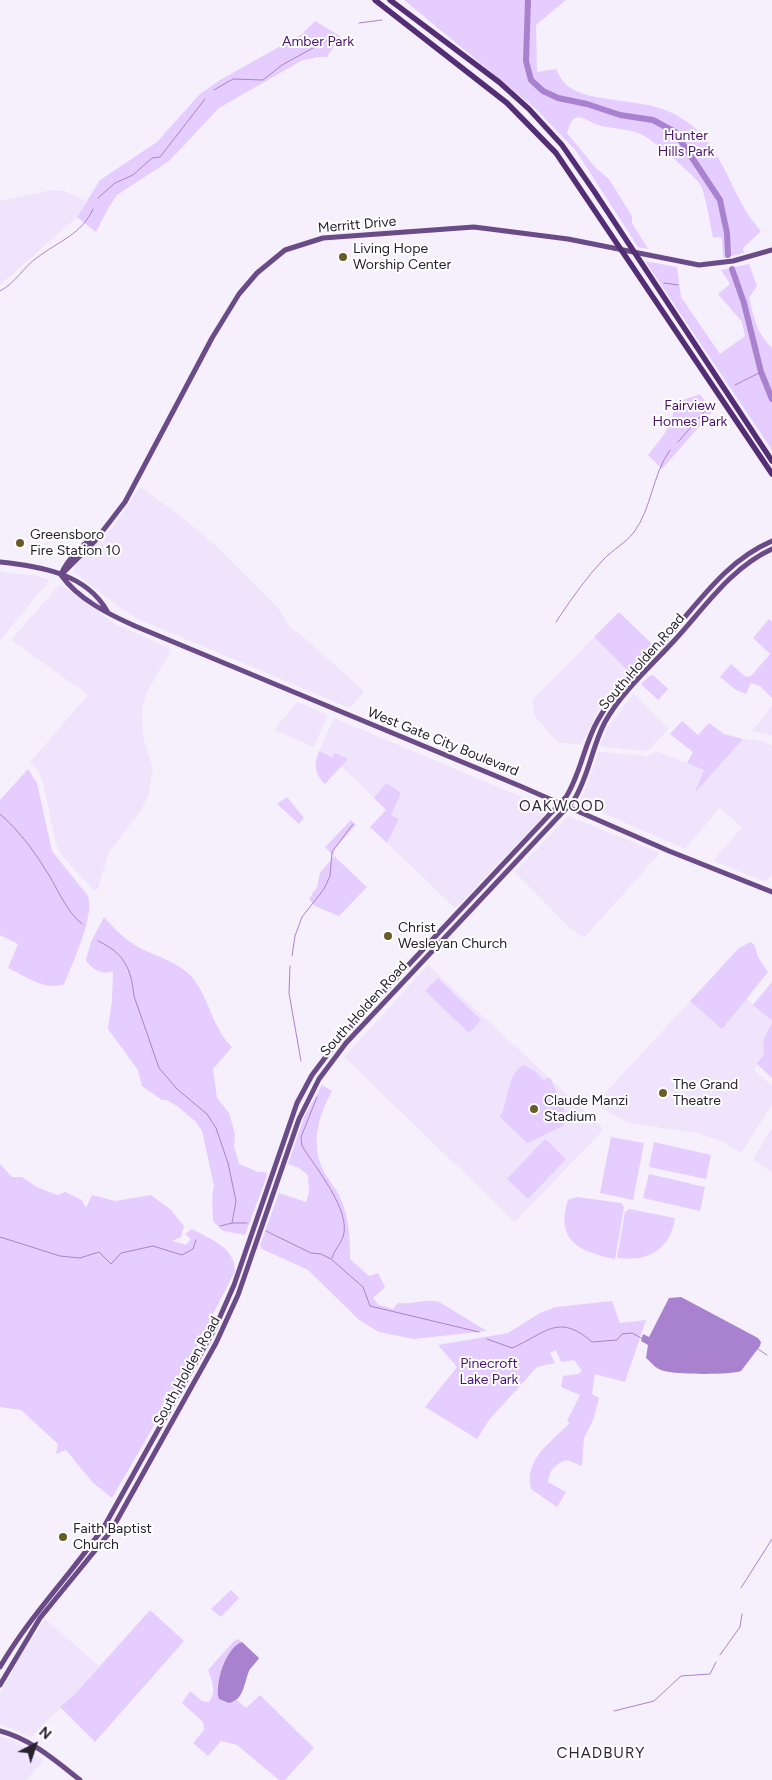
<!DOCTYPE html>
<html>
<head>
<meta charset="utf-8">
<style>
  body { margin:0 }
  #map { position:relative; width:772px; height:1780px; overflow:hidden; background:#f6f0fd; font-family:Figtree,sans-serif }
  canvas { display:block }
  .north { position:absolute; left:10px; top:1720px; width:50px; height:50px; -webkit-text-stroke:4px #fff; paint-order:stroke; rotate:41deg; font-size:14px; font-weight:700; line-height:20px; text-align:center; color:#28222e }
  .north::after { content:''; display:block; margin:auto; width:18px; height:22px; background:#28222e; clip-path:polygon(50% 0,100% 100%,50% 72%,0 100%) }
</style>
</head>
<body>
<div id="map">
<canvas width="772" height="1780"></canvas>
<div class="north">N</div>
</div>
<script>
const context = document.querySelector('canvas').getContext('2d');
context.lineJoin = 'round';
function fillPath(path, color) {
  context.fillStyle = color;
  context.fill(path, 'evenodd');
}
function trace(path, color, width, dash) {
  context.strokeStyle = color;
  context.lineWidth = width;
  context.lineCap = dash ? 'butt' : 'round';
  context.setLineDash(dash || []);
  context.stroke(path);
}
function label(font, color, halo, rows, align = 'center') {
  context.font = font + ' Figtree,sans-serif';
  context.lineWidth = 4;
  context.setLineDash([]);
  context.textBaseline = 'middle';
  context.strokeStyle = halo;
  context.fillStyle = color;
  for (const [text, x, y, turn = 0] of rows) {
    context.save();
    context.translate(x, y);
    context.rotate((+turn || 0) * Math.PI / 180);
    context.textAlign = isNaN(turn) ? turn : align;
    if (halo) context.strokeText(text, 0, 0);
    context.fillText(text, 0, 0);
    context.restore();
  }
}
fillPath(new Path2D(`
  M51 190 65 191 86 201 77 217 0 285V201Z
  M140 487 181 516 217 547 278 608 291 629 300 634 364 691 354 704 350 707 345 706 138 619 116 605 74 572 75 565 113 527Z
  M0 572 33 575 50 580 0 640Z
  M62 585 113 623 169 648 171 651 147 692 142 709 143 737 153 769 148 796 141 810 109 852 98 889 94 891 63 857 56 844 43 783 39 772 30 762 88 695 11 640 58 586Z
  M594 637 629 672 600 707 582 744 558 743 534 715 532 701Z
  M633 694 669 728 648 751 603 747 600 745 608 727Z
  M297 702 326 714 327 717 314 747 274 730Z
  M772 705V736L752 731Z
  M334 718 546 807 548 811 457 907H454L387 843 399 819 391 815 386 783 374 798 341 766 348 760 332 757 319 751Z
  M743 739 764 741 772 746V875L766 882 713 861 742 827 720 808 685 849 580 803 599 752 648 756 656 751 704 769 695 793Z
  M568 816 660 853 584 938 570 928 515 872Z
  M428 965 601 1126 602 1131 515 1222 344 1057Z
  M746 998 772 1021 763 1041 764 1054 754 1070 772 1086V1105L741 1153 721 1141 697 1133 628 1123 597 1106 596 1103 690 1001 722 1028Z
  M772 1128V1173L753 1159Z
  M45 1619 99 1666 74 1695 31 1737 0 1724V1694L17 1662Z
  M0 1736 15 1741 44 1760 26 1780H0Z`), '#efe4fc');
fillPath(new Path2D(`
  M404 0H566L536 25 537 72 556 69C559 75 563 83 569 87 589 102 640 99 668 111 726 137 725 191 761 231L743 248 744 253 723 258 722 239 720 237 713 238C712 231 704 190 701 186 695 175 654 141 643 135 630 129 615 129 602 126 584 122 575 105 567 133L595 167 609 179 632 216V223L648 249 638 247 576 151 536 109Z
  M315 21 340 36 327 57H318L301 61 219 108 169 161 117 195 109 207 96 232 77 217 100 180 157 142 200 94 220 80 302 34Z
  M645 261 677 267 681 297 720 354 745 336 742 322 718 294 730 284 721 270 749 264 757 286 749 298C754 318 757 334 772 348V450Z
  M700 394 712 412 662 469 648 455C660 440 675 424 674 403Z
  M619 612 654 646 629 672 594 637Z
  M769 619 772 622V698L760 686 751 683 746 694 736 690 720 677 731 664 746 677 751 676 770 654 753 638Z
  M653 675 668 689 658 700 641 684 649 676Z
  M682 721 698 735 709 723 724 734 743 739 694 794 704 770 687 763 693 752 670 734Z
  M319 751 332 757 335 753 348 759 325 784C314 773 314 764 319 751Z
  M28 769 37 783 52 851 88 896C95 916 72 964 64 984 47 992 23 975 8 968L18 944 0 935V800Z
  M386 783 401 793 391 815 399 819 387 843 370 827 386 810 374 798Z
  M287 797 304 818 299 824 277 804Z
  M351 820 356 825 334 849V856L367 887 339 916 315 906 309 899 317 887 320 873 334 856 325 847Z
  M104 917C113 927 123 938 135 945 153 956 173 959 189 974 209 994 211 1027 232 1047L213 1069 217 1098 229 1113 235 1134 234 1146 239 1164 258 1172H266L267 1176 245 1235 223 1231 213 1221C213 1209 211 1197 214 1186L202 1131 195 1121 177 1106 167 1100H162L142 1086 138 1070 108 1029 112 1000 113 971C103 976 91 969 86 960L91 942Z
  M750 942 754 944 758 957 768 972 722 1029 690 1001 739 948Z
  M438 978 481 1020 469 1033 425 991Z
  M772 982V1021L753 1005Z
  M772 1022V1078L757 1064 764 1054 763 1041Z
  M523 1065 535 1071 543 1080 550 1078 568 1118 563 1126 527 1143 500 1117C509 1100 506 1077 523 1065Z
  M322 1085 332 1091C318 1117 310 1144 324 1172 328 1180 335 1187 339 1195 349 1216 350 1237 350 1259L369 1276 378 1273 385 1287 373 1298 379 1305 393 1309 398 1303C412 1305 425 1298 439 1302L487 1331 414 1339 379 1332 359 1320 308 1270 262 1249 260 1245 279 1193 306 1202 309 1192 308 1175 299 1168 288 1164 304 1117Z
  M611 1137 644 1143 633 1200 600 1193Z
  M545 1139 566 1159 528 1199 507 1179Z
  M654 1142 711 1155 706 1179 649 1167Z
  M0 1164 12 1177H22L37 1187 57 1195 65 1192 82 1200 86 1208 92 1195 115 1201 151 1195 171 1210 184 1226 181 1237 172 1241 186 1245 191 1239 185 1234 192 1229C210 1239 235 1247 235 1271L174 1391 112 1498 93 1483 66 1450 56 1454 58 1444 21 1410 0 1407Z
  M649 1174 705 1187 700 1211 643 1198Z
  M577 1197 621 1203 624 1207 615 1259C580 1252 555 1241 568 1200Z
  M629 1209 675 1218C670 1250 648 1262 617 1258L625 1212Z
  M612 1301 620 1323 646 1320 625 1382 595 1374 592 1394 599 1398 594 1418 584 1438 582 1466 567 1460C556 1463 549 1470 548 1482L566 1492 557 1507 531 1489C524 1459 550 1443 570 1423L567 1421 580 1395 561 1387 563 1376 578 1374 582 1371 574 1360 561 1362 556 1350 550 1353 555 1363 537 1367 489 1420 477 1439 425 1407 457 1367 438 1345 508 1333 540 1313 556 1307Z
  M231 1590 239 1598 221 1617 211 1609Z
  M150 1610 184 1641 95 1742 60 1707 74 1695Z
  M238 1639 242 1642C226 1648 220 1674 217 1688L233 1702 237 1700 246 1708 260 1695 314 1748 285 1780H279L237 1745 221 1741 208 1756 193 1743 204 1730 203 1722 182 1703 190 1691 202 1701 209 1702C217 1692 212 1681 208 1670L234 1641Z`), '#e5cdff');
fillPath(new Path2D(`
  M681 1297 758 1338 761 1342 760 1346 741 1371C730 1375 673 1375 661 1370 655 1368 651 1362 646 1358L648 1345 641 1341 643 1334 649 1337 669 1298Z
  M242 1642 259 1658C256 1663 251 1667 249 1671 244 1683 244 1700 229 1703L219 1699C214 1684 226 1647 242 1642Z`), '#a982cf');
trace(new Path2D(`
  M359 23 382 20
  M214 90 233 79 263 80 282 65 333 37
  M98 198 115 183 133 175 152 158 160 157 205 99
  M664 283 678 285
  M0 291C17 282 23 267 38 257 59 241 82 234 93 209
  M735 385 761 372
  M678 442 712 403
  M556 622C570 601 585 579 603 560 612 550 626 543 634 532 652 508 652 475 670 450
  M0 814C18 830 33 849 45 869 58 888 64 909 82 924
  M98 941C124 953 131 968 134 996L159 1068 177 1089 207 1114 216 1128 228 1163 236 1201 232 1223
  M292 956 295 936 302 917 324 889 330 876 332 852 353 824
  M290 966 289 993 301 1061
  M317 1097 301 1137 302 1146C315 1167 352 1211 343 1237 340 1245 334 1250 332 1258
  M220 1226 232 1223H247
  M266 1231 311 1253 321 1254 331 1259 363 1287 370 1306 479 1332
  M0 1237 60 1256 80 1258 99 1252 111 1264 121 1253 153 1246 182 1255 193 1249 196 1240
  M487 1339 512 1348C545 1334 558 1312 592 1342L617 1340 622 1334 632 1333 643 1339
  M758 1349 767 1355
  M741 1588 772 1539
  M720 1655 740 1627 742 1614
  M614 1711 654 1701 681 1676 710 1674 716 1662`), '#a982cf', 1);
trace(new Path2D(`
  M528 0 526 61 531 80 543 91 558 98 587 104 620 115 653 120 675 132 720 200 727 233 728 255
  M732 269 744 303 761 372 772 399`), '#a982cf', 6);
trace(new Path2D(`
  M0 562C38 566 86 573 107 611
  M61 574C67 561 84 541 97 536
  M61 575 95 541 125 502 212 338 239 294 257 273 285 250 323 238 474 227 568 239 699 265 733 261 772 250
  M61 575C78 599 108 614 135 626L520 786 669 851 772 892
  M0 1667C31 1614 71 1575 105 1525L215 1328 234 1285 297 1103 312 1075 340 1038 566 797C581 773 584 744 598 720 615 690 641 666 664 641 698 604 725 561 772 541
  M0 1685 40 1618 111 1531 216 1343 238 1295 299 1119 319 1079 346 1043 574 800C589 776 592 746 605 722 622 692 649 668 672 643 703 610 730 568 772 549
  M0 1731C31 1739 56 1761 80 1780`), '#6a4b87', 5);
trace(new Path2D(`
  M375 0 507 103 556 153 772 474
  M390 0 499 82 529 109 562 145 594 191 772 461`), '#542e74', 5.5);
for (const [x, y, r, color] of [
  [343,257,5,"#695b28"],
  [20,543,5,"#695b28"],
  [388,936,5,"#695b28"],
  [663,1093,5,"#695b28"],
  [534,1109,5,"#695b28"],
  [63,1537,5,"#695b28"]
]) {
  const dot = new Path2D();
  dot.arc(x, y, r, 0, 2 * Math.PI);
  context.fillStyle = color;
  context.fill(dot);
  trace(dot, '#fff', 2);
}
label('14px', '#4a126f', '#fff', [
  ["Amber Park",318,42],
  ["Hunter",686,136],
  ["Hills Park",686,152],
  ["Fairview",690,406],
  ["Homes Park",690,422],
  ["Pinecroft",489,1364],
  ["Lake Park",489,1380]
]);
label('14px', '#28222e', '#fff', [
  ["Merritt Drive",357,225,-5],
  ["South Holden Road",642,662,-49],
  ["West Gate City Boulevard",443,742,22],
  ["South Holden Road",364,1009,-48],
  ["South Holden Road",187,1371,-61]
]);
label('14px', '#28222e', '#fff', [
  ["Living Hope",353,249],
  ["Worship Center",353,265],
  ["Greensboro",30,535],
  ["Fire Station 10",30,551],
  ["Christ",398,928],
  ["Wesleyan Church",398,944],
  ["The Grand",673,1085],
  ["Theatre",673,1101],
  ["Claude Manzi",544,1101],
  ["Stadium",544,1117],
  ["Faith Baptist",73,1529],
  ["Church",73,1545]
], 'left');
context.letterSpacing = '1px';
label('15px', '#30243c', '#fff', [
  ["OAKWOOD",562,807],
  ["CHADBURY",601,1754]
]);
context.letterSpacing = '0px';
</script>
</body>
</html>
